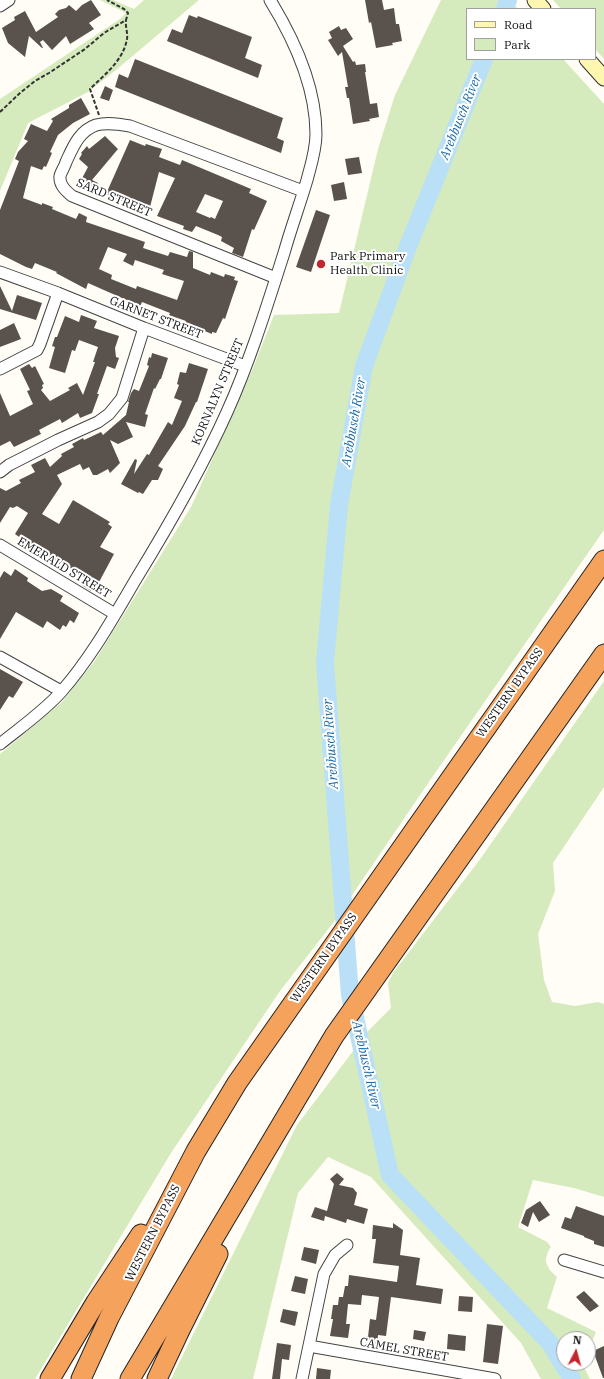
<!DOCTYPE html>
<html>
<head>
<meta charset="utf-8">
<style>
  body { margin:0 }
  #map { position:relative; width:604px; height:1379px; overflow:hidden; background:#fffdf5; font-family:"IBM Plex Serif",serif }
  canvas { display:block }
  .legend { position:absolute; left:466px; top:8px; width:130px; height:52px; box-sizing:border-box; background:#fff; border:1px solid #a0a0a0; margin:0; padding:5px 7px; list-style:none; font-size:12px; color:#111 }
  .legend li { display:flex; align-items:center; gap:8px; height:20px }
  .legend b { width:20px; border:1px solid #a0a0a0 }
  .north { position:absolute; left:556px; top:1331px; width:40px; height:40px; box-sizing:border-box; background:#fff; border:1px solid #a0a0a0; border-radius:50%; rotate:6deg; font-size:11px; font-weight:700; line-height:16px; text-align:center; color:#111 }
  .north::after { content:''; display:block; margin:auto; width:14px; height:18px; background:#c4262e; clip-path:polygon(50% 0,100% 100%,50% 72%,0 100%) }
</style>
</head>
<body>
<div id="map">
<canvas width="604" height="1379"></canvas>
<ul class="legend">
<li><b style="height:5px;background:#fff6b0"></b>Road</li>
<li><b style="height:11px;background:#d5ebbd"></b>Park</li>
</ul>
<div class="north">N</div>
</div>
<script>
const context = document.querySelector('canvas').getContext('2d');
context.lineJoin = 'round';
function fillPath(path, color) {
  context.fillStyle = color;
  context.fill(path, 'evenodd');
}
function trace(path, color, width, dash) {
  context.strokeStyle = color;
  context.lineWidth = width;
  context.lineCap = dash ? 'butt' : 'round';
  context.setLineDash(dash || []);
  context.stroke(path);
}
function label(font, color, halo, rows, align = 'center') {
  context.font = font + ' "IBM Plex Serif",serif';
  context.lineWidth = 4;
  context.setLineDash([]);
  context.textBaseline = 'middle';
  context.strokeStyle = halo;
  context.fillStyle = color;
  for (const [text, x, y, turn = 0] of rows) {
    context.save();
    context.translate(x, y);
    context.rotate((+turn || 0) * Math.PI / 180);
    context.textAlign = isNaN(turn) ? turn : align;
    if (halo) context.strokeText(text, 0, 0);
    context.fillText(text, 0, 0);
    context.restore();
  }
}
fillPath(new Path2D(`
  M100 0H113L134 9 144 0H199L116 70 88 92 28 123 0 191V99L120 19 126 13Z
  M441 0H510L518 9H467V59H563L604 104V530L433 776 333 923 280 991 171 1153 35 1379H0V754L62 702 94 662 191 507 253 368 274 315 339 313 378 149 395 95Z
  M553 0H604V59L595 49V9H561Z
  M604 681V787L553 863 555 891 538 934 544 980 552 1002 575 1006 598 1002 604 1004V1197L574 1188 533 1180 518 1227 547 1242 551 1247C542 1260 546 1267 557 1277L547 1308 596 1332 588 1350V1339H564V1363H582L590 1379H541L521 1343 371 1177 328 1157 298 1193 253 1379H171L297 1125 369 1030 391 1008 388 983 393 973 481 858Z`), '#d5ebbd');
trace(new Path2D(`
  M505 9 508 0
  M484 59 409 244 364 366 339 505 325 663 350 995 390 1175 550 1343 572 1379`), '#b9e0f7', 18);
fillPath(new Path2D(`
  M91 0 101 15 89 23 94 29 70 44 66 36 52 50 43 40 40 42 43 48H42L29 36 25 57 8 43 2 28 15 20 14 17 25 11 36 32 58 17 55 14 59 10 66 8 69 5 76 11 82 5Z
  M365 0H382L384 10 394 8 396 24H399L402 41 392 43 393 45 376 48 371 22 369 23Z
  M189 15 197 18 198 16 252 37 245 58 262 65 258 78 167 41 172 29 182 33Z
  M339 26 341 30 346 28 353 39 343 46 353 62 355 61 356 65 365 64 366 72H365L370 104 377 103 379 117 369 119 370 121 353 124 349 98H347L345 87H348L342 52 338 56 328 40 332 38 329 32Z
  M135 59 283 118 277 138 284 141 281 153 115 87 119 74 128 78Z
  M105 86 113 90 109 101 100 98Z
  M81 98 90 114 73 123 58 135 50 152 52 153 46 167 44 166 42 170 31 166 23 198 42 205V203L53 207 52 209 76 219 79 213 87 217 86 222 145 242 143 248 168 256 170 252 187 257 189 251 193 252V268L210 275 211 272 224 277 225 274 235 277 234 280 238 281 232 298 225 319 223 318 216 333 212 332V334L202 330 200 333H195L183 328 186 321 169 315 170 313 142 302 138 311 129 307 131 302 88 283 86 289 56 273 57 272 35 263 32 269 26 267 0 254V210L19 161 15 159 18 152 28 141 24 139 31 124 47 131 53 121 51 119 69 108V105ZM108 247 127 254 123 261 133 266 135 260 164 270 162 274 184 281 177 300 137 286 136 289 111 279 112 275 99 269Z
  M105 136 118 149 92 180 98 183 95 194 80 188 81 185 79 184 88 167 79 159 82 154 81 153 87 146 89 149Z
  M130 140 145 146 146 144 162 149 159 157 180 165 182 160 251 189 249 193 267 201 254 230 252 229 243 257 232 253 234 248 221 241 222 237 218 235 196 226 192 232 183 229 184 226 157 216 175 178 159 172 150 207 124 198 122 201 106 194ZM205 194 223 201 215 219 211 217 210 218 196 212Z
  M359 157 362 173 348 175 345 159Z
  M344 182 347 199 334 201 331 185Z
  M316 210 330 215 311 272 296 267Z
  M0 286 12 311 17 295 42 303 36 320 0 309Z
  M81 315 97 321 94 328 119 336 115 348 116 357 119 358 115 369 107 366 97 394H99L92 413 80 418 78 413 62 423 60 419 39 430 41 434 14 447 10 441 0 446V393L10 416 33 404 27 391 30 390 20 369 29 364 32 368 35 366 44 384 42 385 43 388 41 390 50 401 70 390 68 388 77 383 83 395 95 362H93L98 347 79 340 75 351 72 350 65 373 49 368 55 347 52 346 55 337H57L65 316 79 322Z
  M14 323 21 339 0 347V330Z
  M152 353 168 358 161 379H160L155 389 154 388 145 414 148 415 145 427 126 422 133 437 118 444 110 440 120 463 110 473 108 469 97 475H93L89 467 83 470 80 464 57 475 62 484 42 514 59 524 73 500 110 522 108 524 112 527 100 547 114 554 98 584 96 583 91 591 82 585 86 578 61 562 58 566 47 559 48 556 29 545V544L15 534 28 513 17 506 13 508 10 507 0 523V488L6 491 21 483 19 480 35 472 31 465 45 458 50 467 62 456 61 454 74 447 72 444 83 438 84 440 101 432 103 435 126 415 129 402H128L131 393 134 389 139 391 149 366 147 365 149 357 151 358Z
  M189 363 208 369 197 402H196L185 426 158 466 163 469 158 480H152L143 494 139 492 138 493 121 484 135 459 137 460 134 474 147 454 149 455 168 422 172 425 182 401 174 398 179 385 177 384 180 372 186 373Z
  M15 569 28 578 27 581 42 591 51 589 63 596 60 601 79 613 74 623 70 620 66 627 63 625 60 630 47 621 43 628 16 612 0 639V578L4 571 11 576Z
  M0 669 23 682 13 698 9 696 0 710Z
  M337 1173 344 1179 339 1185 353 1188 357 1193 354 1205 368 1209 364 1224 347 1219 346 1223 325 1216 324 1221 311 1217 315 1207 327 1211 334 1184 330 1179Z
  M540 1201 550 1215 539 1222 533 1212 528 1227 521 1223 526 1210Z
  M576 1206 604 1216V1247L594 1244V1241L584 1237V1236L561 1228 565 1217 571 1219Z
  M393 1223 403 1230 400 1255 420 1258 416 1285 443 1289 441 1304 391 1297 386 1336 378 1335 377 1346 365 1344 366 1336 368 1337 370 1319 376 1320 379 1297 362 1295 361 1305 348 1304 346 1324H350L348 1338 330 1336 333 1319H331L333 1305H338L339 1297H343L345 1286H348L349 1275 397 1282 399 1266 373 1263 376 1239H372L373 1225 393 1228Z
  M304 1247 319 1250 316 1264 301 1260Z
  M295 1276 308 1279 305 1294 291 1291Z
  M584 1291 599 1306 590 1312 576 1297Z
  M459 1296 473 1297 472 1312 458 1311Z
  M283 1309 298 1312 295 1326 280 1322Z
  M487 1324 503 1326 498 1364 483 1362Z
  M414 1330 426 1332 424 1341 413 1339Z
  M448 1334 466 1336 465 1351 447 1349Z
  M277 1343 291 1345 289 1360 282 1359 280 1379H272Z
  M604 1346V1378H603L593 1351Z
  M317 1368 331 1370 330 1379H316Z`), '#5a524d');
const minor = new Path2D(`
  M0 6 9 0
  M0 272 58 293 144 328 245 366
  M276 278 72 196C66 191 59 185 60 176 61 172 65 166 66 162 73 147 79 131 96 125 107 122 119 124 130 126L303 191
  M0 369 37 350 40 344 58 293
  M0 472 9 465 58 440 98 422 109 414 122 398 144 328
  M0 545 115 614
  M0 657 61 691
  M0 744C21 727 43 712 61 692 91 658 113 618 136 579 169 525 201 470 227 412 250 361 267 306 284 253 291 228 300 204 307 180 311 165 316 150 316 134 316 88 294 39 270 0
  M564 1260 604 1272
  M309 1346 495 1379
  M302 1379 324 1274 335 1255 347 1245`);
const secondary = new Path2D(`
  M535 0 543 9
  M587 59 604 78`);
const motorway = new Path2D(`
  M50 1379 96 1302 141 1234
  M81 1379 109 1318 196 1151 237 1083 604 560
  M130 1379 334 1036 604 654
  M157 1379 180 1330 218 1254`);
trace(minor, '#444', 13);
trace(secondary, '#333', 17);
trace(motorway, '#222', 21);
trace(new Path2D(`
  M0 112 20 93 35 81 49 73 85 49 104 33 126 20 128 13 124 9 107 0
  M99 115 90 89C105 74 123 61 127 39 128 33 125 26 126 20`), '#333', 2, [4, 2]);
trace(minor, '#fff', 11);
trace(secondary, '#fff6b0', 15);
trace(motorway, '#f5a25d', 19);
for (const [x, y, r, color] of [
  [321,264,5,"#c4262e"]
]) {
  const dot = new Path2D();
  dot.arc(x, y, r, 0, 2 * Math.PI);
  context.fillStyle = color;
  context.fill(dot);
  trace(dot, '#fff', 1.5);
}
label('12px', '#111', '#fff', [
  ["SARD STREET",114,198,23],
  ["GARNET STREET",156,318,21],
  ["KORNALYN STREET",218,392,-67],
  ["EMERALD STREET",64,568,31],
  ["WESTERN BYPASS",510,693,-55],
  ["WESTERN BYPASS",324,958,-55],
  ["WESTERN BYPASS",153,1233,-63],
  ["CAMEL STREET",404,1350,10]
]);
label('12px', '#111', '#fff', [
  ["Park Primary",330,257],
  ["Health Clinic",330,271]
], 'left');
label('italic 13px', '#1768a6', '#fff', [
  ["Arebbusch River",461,117,-68],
  ["Arebbusch River",354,422,-80],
  ["Arebbusch River",331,744,-94],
  ["Arebbusch River",366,1065,77]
]);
</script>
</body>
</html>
